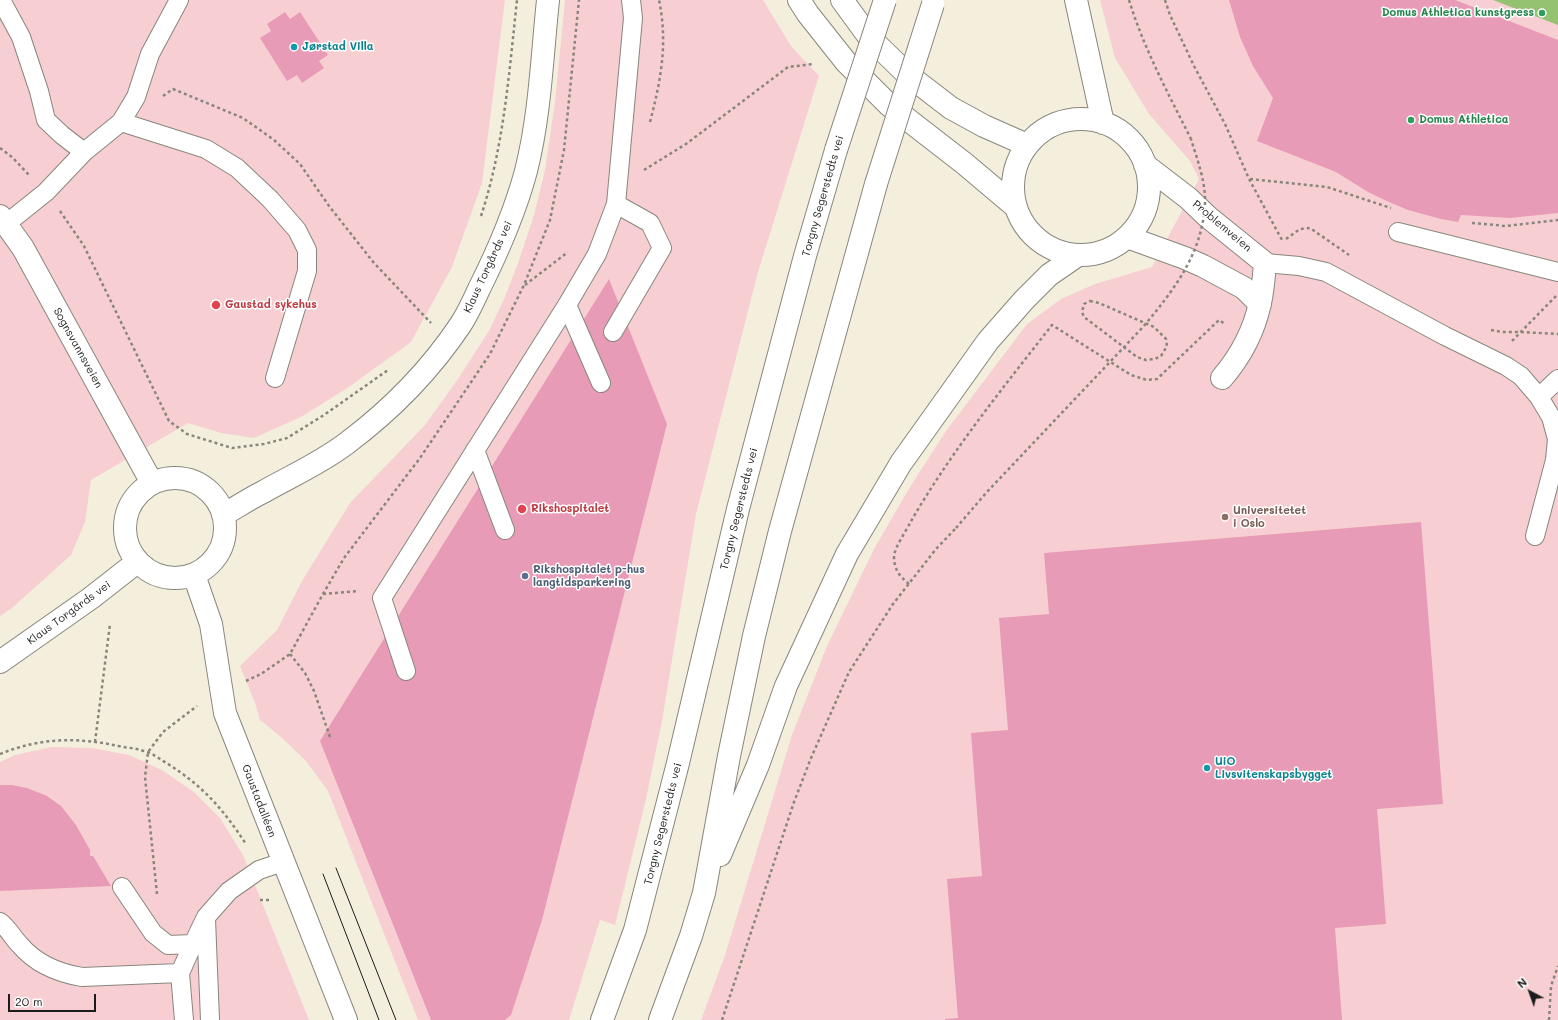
<!DOCTYPE html>
<html>
<head>
<meta charset="utf-8">
<style>
  body { margin:0 }
  #map { position:relative; width:1558px; height:1020px; overflow:hidden; background:#f4efdd; font-family:Mali,sans-serif }
  canvas { display:block }
  .north { position:absolute; left:1510px; top:972px; width:40px; height:40px; -webkit-text-stroke:3px #fff; paint-order:stroke; rotate:319deg; font-size:11px; font-weight:700; line-height:16px; text-align:center; color:#1c1c1c }
  .north::after { content:''; display:block; margin:auto; width:14px; height:18px; background:#1c1c1c; clip-path:polygon(50% 0,100% 100%,50% 72%,0 100%) }
  .scale { position:absolute; left:8px; top:994px; width:88px; height:18px; box-sizing:border-box; border:2px solid #1c1c1c; border-top:0; padding-left:5px; font-size:12px; line-height:14px; white-space:nowrap; color:#1c1c1c; -webkit-text-stroke:3px #fff; paint-order:stroke }
</style>
</head>
<body>
<div id="map">
<canvas width="1558" height="1020"></canvas>
<div class="north">N</div>
<div class="scale">20 m</div>
</div>
<script>
const context = document.querySelector('canvas').getContext('2d');
context.lineJoin = 'round';
function fillPath(path, color) {
  context.fillStyle = color;
  context.fill(path, 'evenodd');
}
function trace(path, color, width, dash) {
  context.strokeStyle = color;
  context.lineWidth = width;
  context.lineCap = dash ? 'butt' : 'round';
  context.setLineDash(dash || []);
  context.stroke(path);
}
function label(font, color, halo, rows, align = 'center') {
  context.font = font + ' Mali,sans-serif';
  context.lineWidth = 3;
  context.setLineDash([]);
  context.textBaseline = 'middle';
  context.strokeStyle = halo;
  context.fillStyle = color;
  for (const [text, x, y, turn = 0] of rows) {
    context.save();
    context.translate(x, y);
    context.rotate((+turn || 0) * Math.PI / 180);
    context.textAlign = isNaN(turn) ? turn : align;
    if (halo) context.strokeText(text, 0, 0);
    context.fillText(text, 0, 0);
    context.restore();
  }
}
fillPath(new Path2D(`
  M0 0H505L482 183 452 267 411 342 349 387 301 417 254 438 221 433 188 423 91 480 85 522 71 555 12 608 0 616Z
  M565 0H763L791 46 819 76 758 272 696 514 662 721 646 799 615 925 600 920 569 1020H418L328 791 306 761 281 737 260 720 255 703 240 666 277 630 302 581 350 503 425 425 458 379 490 329 505 297 518 263 534 215 545 170 555 102Z
  M1100 0H1558V1020H701L725 955 792 735 827 646 875 547 910 487 946 431 1027 324 1061 299 1095 284 1152 267 1199 179 1190 161 1149 114 1115 58Z
  M52 747 92 748 129 755 162 770 194 792 220 818 243 855 309 1020H0V762L15 755Z`), '#f7cfd2');
fillPath(new Path2D(`
  M1493 0H1558V25Z`), '#95c270');
fillPath(new Path2D(`
  M1229 0H1455L1558 40V213L1510 218 1461 215 1458 222 1441 219 1408 210 1389 202 1368 192 1336 172 1257 141 1273 98 1253 66 1240 37Z
  M285 12 290 19 300 12 328 55 319 61 324 68 302 83 297 75 287 81 260 38 271 31 267 24Z
  M609 279 667 424 542 920 511 1015 505 1020H431L320 741Z
  M1421 522 1443 804 1377 809 1386 924 1335 928 1342 1020H945V1019L958 1018 947 879 982 876 971 733 1008 730 999 618 1049 614 1044 553Z
  M0 785H12L27 788 47 796 61 806 76 825 90 850V856H93L111 886 0 891Z`), '#e89bb6');
const lane = new Path2D(`
  M1 0 21 37 39 91 46 120 62 135 84 152
  M121 122 206 149 237 168 270 199 297 230 307 250V271L275 378
  M6 224 46 192 84 152 121 122 136 97 150 54 179 0
  M1398 232 1558 272
  M1265 263 1299 266 1326 272 1445 336 1506 366 1521 376 1539 397 1551 417 1557 439 1555 460 1535 536
  M567 305 601 383
  M613 332 662 248 650 223 616 204
  M1539 397 1558 379
  M475 450 505 530
  M406 671 382 598 567 305 597 254 616 204 633 18 631 0
  M122 887 153 933 168 945 193 944
  M206 919 210 1020
  M0 922C8 928 13 938 20 945 36 964 58 973 82 977L180 973
  M184 1020 180 973 193 944 206 917 229 891 259 870 283 862`);
const street = new Path2D(`
  M0 216 23 248 152 483`);
const secondary = new Path2D(`
  M799 0 808 14 846 62 889 105 965 164 1016 207
  M842 0 869 37 908 75 951 108 984 126 1027 145
  M1013 187a68 68 0 1 1 136 0a68 68 0 1 1-136 0Z
  M1145 165 1188 198 1208 217 1265 263C1264 276 1263 290 1260 303 1254 331 1240 357 1222 378
  M1127 237 1185 258 1203 266 1244 288 1260 304
  M125 528a50 50 0 1 1 100 0a50 50 0 1 1-100 0Z
  M223 515C237 507 249 499 263 492 291 476 321 463 347 443 391 410 431 369 461 324 468 313 474 300 479 289 498 251 515 212 526 171 540 116 542 57 548 0
  M194 575 211 624 225 713 346 1020
  M0 662 91 598 137 562`);
const highway = new Path2D(`
  M1076 0 1103 123
  M720 855 758 765 786 686 847 554 901 463 988 341 1024 300 1049 275 1078 255
  M602 1020 635 930 678 763 738 509 805 256 836 150
  M660 1020 691 936 704 893 729 756 754 636 780 531 876 184`);
trace(lane, '#88867c', 20);
trace(street, '#88867c', 24);
trace(secondary, '#88867c', 24);
trace(highway, '#88867c', 24);
trace(new Path2D(`
  M1129 0C1144 49 1168 93 1191 139
  M1165 0 1170 15 1194 66 1225 124 1249 179 1282 240
  M163 96 173 89 243 118 274 140 300 164 329 206 374 263 431 323
  M650 122C661 80 668 43 659 0
  M0 148 12 157 29 175
  M644 170 686 144 788 67 814 64
  M1250 179 1327 187 1391 208
  M60 211 84 246 169 421 187 434 232 448 264 444 287 438 324 415 388 370
  M481 216C504 146 509 73 517 0
  M1472 223 1506 226 1558 220
  M1286 239 1300 229 1310 228 1349 255
  M525 285 568 252
  M1090 301 1099 303 1154 327 1166 339 1167 346 1161 356 1155 359 1146 360 1137 357 1084 317 1082 312 1084 304Z
  M1491 330 1502 332H1521L1558 334
  M1512 341 1556 296
  M909 584C899 576 894 569 894 556 895 547 906 531 910 523 950 453 1002 389 1052 325L1131 375 1147 380 1157 379 1219 320 1225 324
  M323 594 359 591
  M290 654 305 673 314 691 330 737
  M246 681 261 674 290 654 323 594 344 558 420 458 490 354 524 285 550 220 564 150 579 0
  M95 742 110 624
  M0 754C42 737 79 737 123 747 131 748 139 749 147 752 154 754 161 760 168 764 204 787 222 808 246 844
  M157 894 145 777 148 752 163 732 197 706
  M260 900H271
  M722 1020 794 802 811 758 849 672 893 604 936 549 956 528
  M1549 1020 1551 986 1558 966`), '#88867c', 2.5, [3, 3]);
trace(lane, '#fff', 18);
trace(street, '#fff', 22);
trace(secondary, '#fff', 22);
trace(highway, '#fff', 22);
trace(new Path2D(`
  M336 868 396 1020
  M323 874 379 1020`), '#1c1c1c', 1);
const highwayBridge = new Path2D(`
  M836 150 885 0
  M876 184 933 4`);
trace(highwayBridge, '#88867c', 24, []);
trace(new Path2D(`
  M956 528 986 493 1143 327C1174 290 1202 254 1205 204 1206 182 1197 159 1191 139`), '#88867c', 2.5, [3, 3]);
trace(highwayBridge, '#fff', 22);
for (const [x, y, r, color] of [
  [1542,13,4,"#2e9e5b"],
  [294,47,4,"#0f9aa8"],
  [1411,120,4,"#2e9e5b"],
  [216,305,5,"#e0444e"],
  [522,509,5,"#e0444e"],
  [1225,517,4,"#8d6e63"],
  [525,576,4,"#5c6f8a"],
  [1207,768,4,"#0f9aa8"]
]) {
  const dot = new Path2D();
  dot.arc(x, y, r, 0, 2 * Math.PI);
  context.fillStyle = color;
  context.fill(dot);
  trace(dot, '#fff', 1.5);
}
label('bold 11px', '#27864d', '#fff', [
  ["Domus Athletica kunstgress",1534,13],
  ["Domus Athletica",1419,120,"left"]
], 'right');
label('bold 11px', '#0d838f', '#fff', [
  ["Jørstad Villa",302,47],
  ["UiO",1215,762],
  ["Livsvitenskapsbygget",1215,775]
], 'left');
label('11px', '#1c1c1c', '#fff', [
  ["Torgny Segerstedts vei",823,196,-74],
  ["Problemveien",1222,226,40],
  ["Klaus Torgårds vei",488,267,-65],
  ["Sognsvannsveien",78,348,61],
  ["Torgny Segerstedts vei",739,509,-76],
  ["Klaus Torgårds vei",69,613,-36],
  ["Gaustadalléen",259,801,69],
  ["Torgny Segerstedts vei",663,824,-76]
]);
label('bold 11px', '#be3a42', '#fff', [
  ["Gaustad sykehus",225,305],
  ["Rikshospitalet",531,509]
], 'left');
label('bold 11px', '#785e54', '#fff', [
  ["Universitetet",1233,511],
  ["i Oslo",1233,524]
], 'left');
label('bold 11px', '#4e5e75', '#fff', [
  ["Rikshospitalet p-hus",533,570],
  ["langtidsparkering",533,583]
], 'left');
</script>
</body>
</html>
